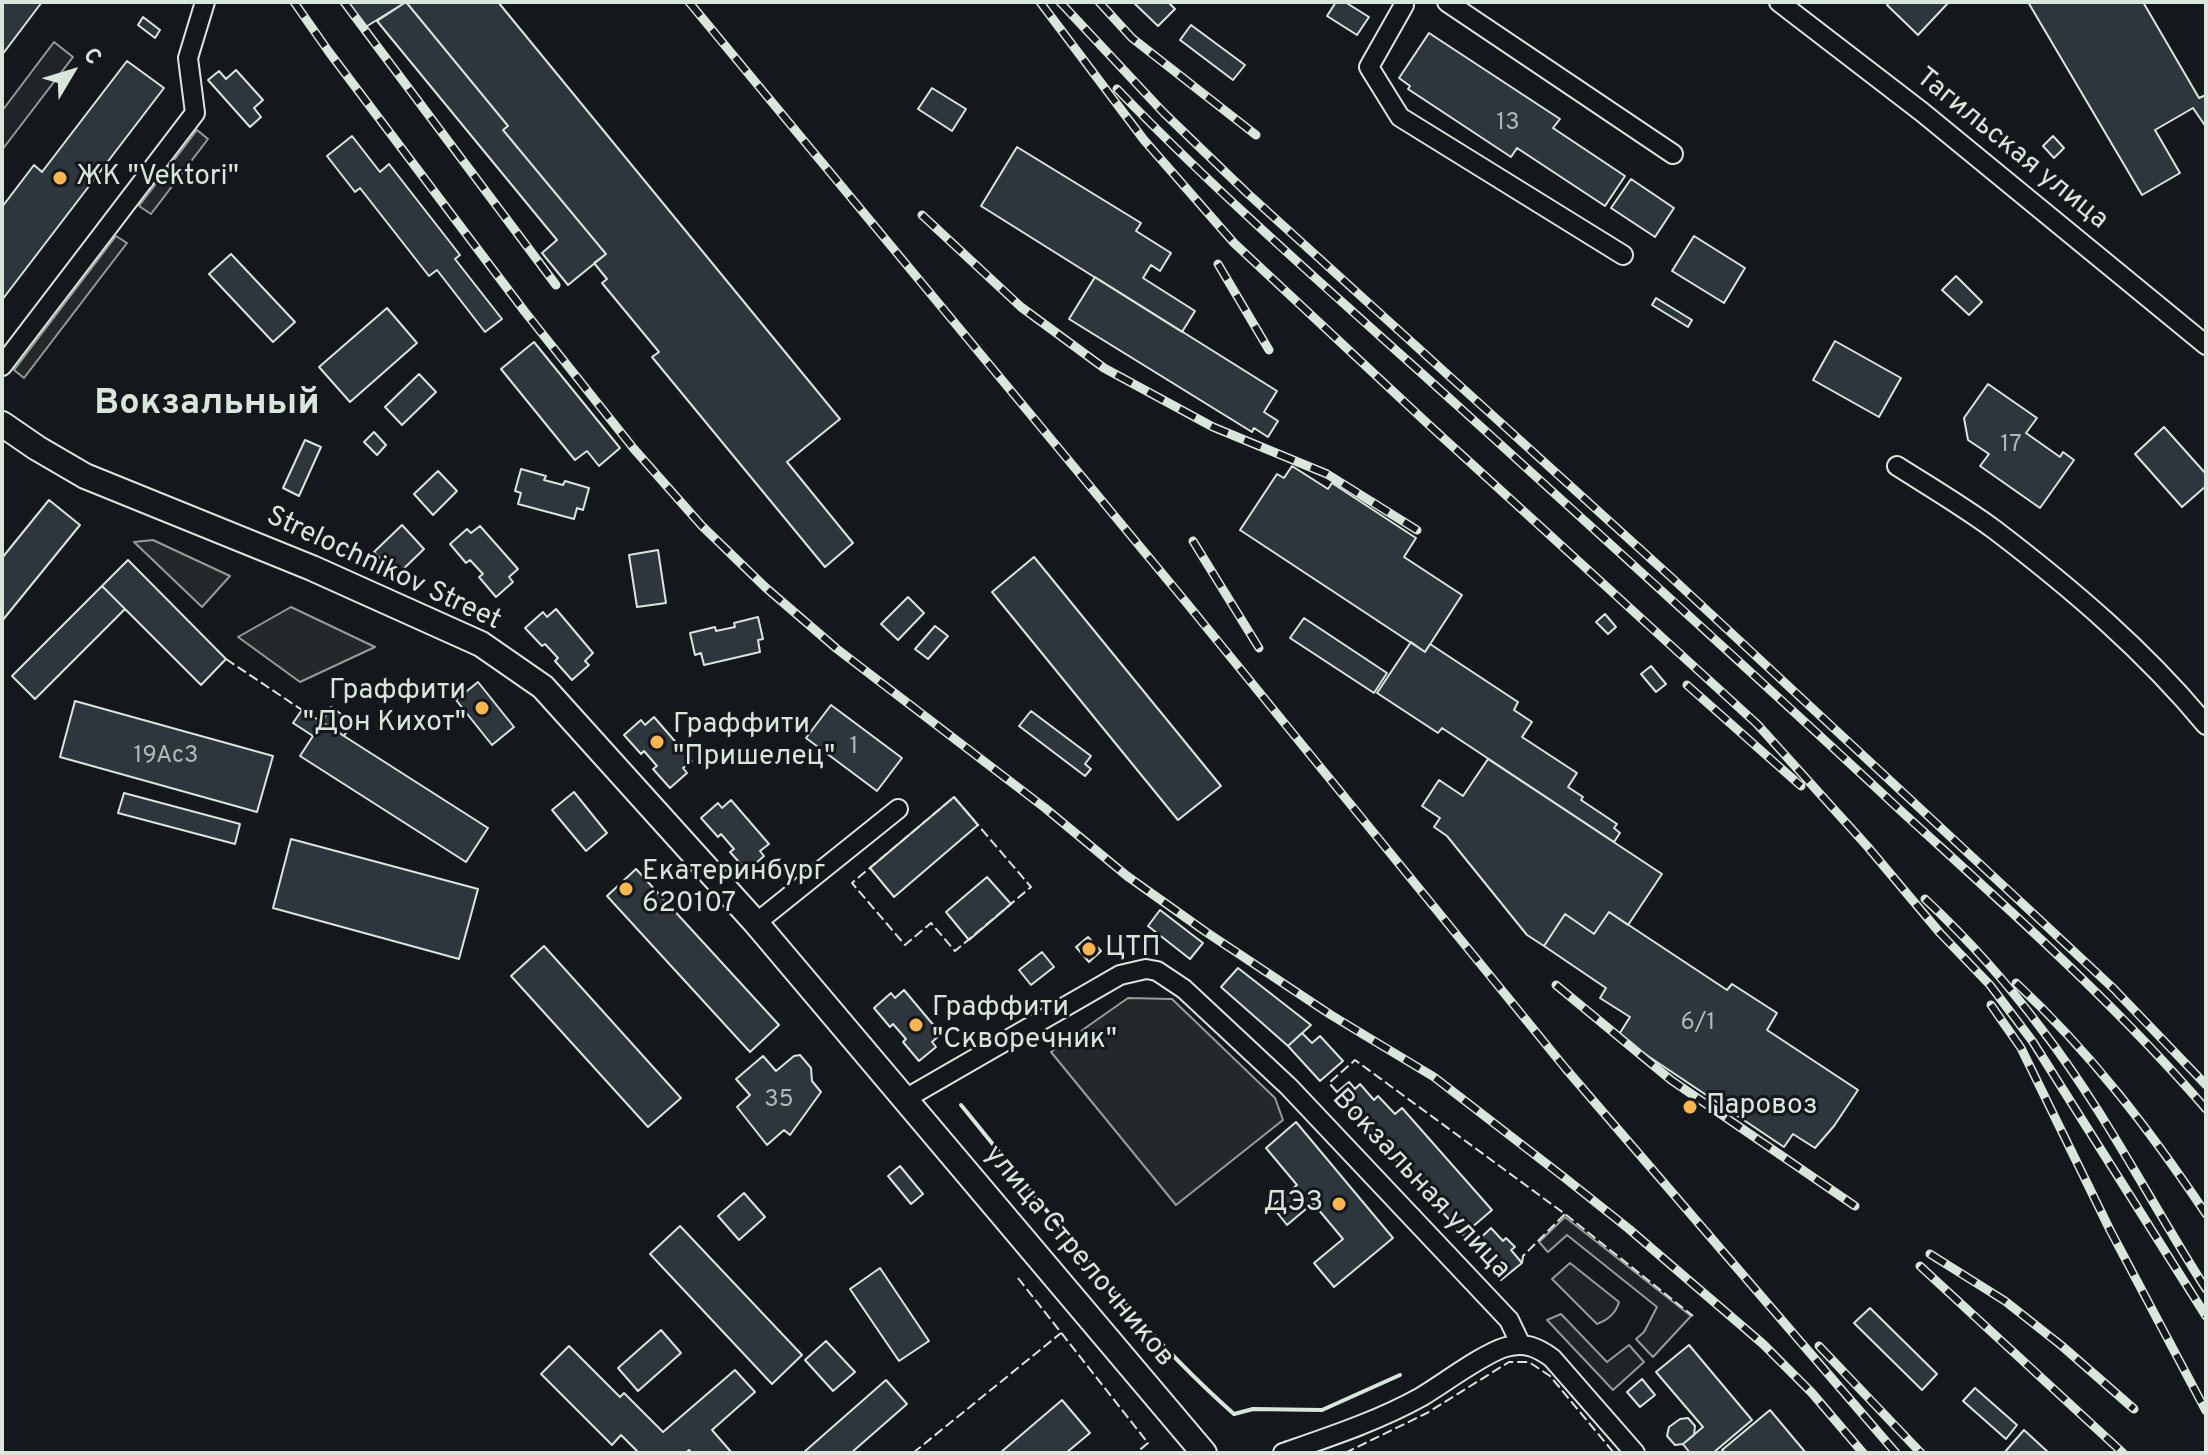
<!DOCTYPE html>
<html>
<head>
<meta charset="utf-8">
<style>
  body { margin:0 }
  #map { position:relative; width:2208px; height:1455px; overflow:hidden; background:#14181c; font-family:Overpass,sans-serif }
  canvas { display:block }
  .frame { position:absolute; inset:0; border:4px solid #d8e6dc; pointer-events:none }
  .north { position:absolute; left:32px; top:32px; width:80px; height:80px; -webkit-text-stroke:6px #14181c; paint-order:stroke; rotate:52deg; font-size:22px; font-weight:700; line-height:32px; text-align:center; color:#d8e6dc }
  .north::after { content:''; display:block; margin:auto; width:28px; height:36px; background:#d8e6dc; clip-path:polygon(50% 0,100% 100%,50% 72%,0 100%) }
</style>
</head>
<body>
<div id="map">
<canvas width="2208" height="1455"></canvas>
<div class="frame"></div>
<div class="north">С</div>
</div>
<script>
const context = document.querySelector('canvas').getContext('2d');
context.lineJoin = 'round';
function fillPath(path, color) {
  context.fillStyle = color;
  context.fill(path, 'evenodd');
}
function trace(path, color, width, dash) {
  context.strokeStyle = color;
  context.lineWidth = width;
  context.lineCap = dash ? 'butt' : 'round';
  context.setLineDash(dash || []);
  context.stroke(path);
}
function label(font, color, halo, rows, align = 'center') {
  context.font = font + ' Overpass,sans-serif';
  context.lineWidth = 6;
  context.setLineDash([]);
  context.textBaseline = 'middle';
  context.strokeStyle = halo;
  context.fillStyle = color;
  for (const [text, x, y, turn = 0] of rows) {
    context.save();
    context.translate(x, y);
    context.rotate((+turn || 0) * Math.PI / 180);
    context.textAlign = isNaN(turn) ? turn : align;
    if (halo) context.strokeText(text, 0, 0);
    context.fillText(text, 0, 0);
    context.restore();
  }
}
const green = new Path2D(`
  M54 42 73 57 2 150V111Z
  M1565 1217 1691 1316 1653 1357 1636 1339 1644 1332 1657 1307 1567 1235 1548 1252 1539 1242Z
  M1570 1263 1619 1302C1616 1313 1608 1320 1597 1324L1552 1279Z
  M1561 1314 1607 1362 1629 1345 1644 1362 1613 1390 1547 1320Z`);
fillPath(green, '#202428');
trace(green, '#939e99', 2);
const parking = new Path2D(`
  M197 130 208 139 151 214 139 206Z
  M116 236 127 243 24 378 14 370Z
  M153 540 230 576 202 607 134 542Z
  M291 607 375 647 300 682 238 637Z
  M1128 998 1172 999 1275 1098 1283 1120 1176 1205 1051 1052Z`);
fillPath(parking, '#24282b');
trace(parking, '#939e99', 2);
const building = new Path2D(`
  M2 2H42L2 55Z
  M347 2H406L364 28Z
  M406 2H498L840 419 787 462 853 543 825 567 652 357 659 352 602 283 607 279 594 263 606 254 503 130 508 126Z
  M406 2 508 126 503 130 606 254 568 285 542 253 557 240 377 21Z
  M1133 2H1168L1175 9 1158 26Z
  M1336 2H1345L1369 17 1357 35 1327 16Z
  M1889 2H1949L1918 35 1887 5Z
  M2028 2H2143L2199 98 2206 95V127L2193 108 2155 130 2180 173 2142 195Z
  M143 17 160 30 155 38 138 25Z
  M1191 25 1245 65 1233 80 1180 40Z
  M1429 33 1560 119 1553 128 1625 176 1605 206 1517 148 1511 157 1408 89 1410 86 1399 78Z
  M127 61 164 88 2 300V207L34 165 42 172Z
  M236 70 263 100 254 108 261 117 250 127 208 80 219 71 226 79Z
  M932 88 966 109 952 131 918 109Z
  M352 136 380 172 389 164 460 255 455 259 502 319 485 332 437 270 429 276 360 188 355 192 327 156Z
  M2053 136 2064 148 2054 158 2043 146Z
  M1017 147 1141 223 1136 231 1171 253 1160 271 1151 265 1143 278 1195 311 1182 332 981 206Z
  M1631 179 1674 208 1655 237 1611 208Z
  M1694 236 1745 268 1724 303 1672 271Z
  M231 254 295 322 273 342 209 274Z
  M1956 276 1982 302 1969 315 1942 290Z
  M1095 277 1277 391 1264 412 1278 421 1268 437 1254 428 1252 432 1069 319Z
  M1656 298 1692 320 1688 327 1652 305Z
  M387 308 417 343 350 402 319 367Z
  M1835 341 1901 378 1879 417 1813 380Z
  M534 342 620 448 599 466 587 451 575 460 501 369Z
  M419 374 436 392 402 425 385 407Z
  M1988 384 2037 418 2026 433 2060 457 2063 452 2074 460 2040 508 1980 466 1989 454 1968 440 1964 418Z
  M2164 427 2206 474V486L2182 507 2135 454Z
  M374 432 386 445 377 455 364 442Z
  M305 440 321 447 299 496 283 488Z
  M1292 466 1328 489 1332 483 1416 538 1404 557 1462 595 1425 652 1240 530 1277 474 1284 478Z
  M521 469 546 476 544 480 563 485 565 481 589 488 583 510 577 508 574 519 518 504 521 493 515 491Z
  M438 471 457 491 433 515 414 494Z
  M49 500 80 525 2 621V558Z
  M402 525 424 549 396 576 374 552Z
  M480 526 518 569 509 577 513 582 496 597 479 577 483 574 470 560 466 563 450 544 467 529 471 533Z
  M658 550 666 603 637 607 629 555Z
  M1034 557 1221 786 1178 820 992 592Z
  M128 560 226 659 201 685 102 586Z
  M102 586 125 609 35 699 12 676Z
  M908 597 924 613 898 640 881 624Z
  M556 609 593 653 585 661 589 665 572 680 555 661 558 658 545 644 542 646 525 628 543 612 547 617Z
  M1605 614 1616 627 1608 634 1596 622Z
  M758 617 763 639 758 640 760 652 704 665 701 653 695 655 690 633 715 627 716 631 735 627 734 623Z
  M1304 618 1387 673 1374 693 1290 638Z
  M935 626 948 636 928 659 915 649Z
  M1411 642 1425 652 1430 644 1518 702 1514 710 1532 722 1522 737 1577 773 1568 787 1583 797 1581 800 1617 824 1614 828 1620 833 1614 842 1442 728 1438 733 1377 693Z
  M1651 666 1666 684 1656 692 1641 674Z
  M478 682 514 727 492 745 456 700Z
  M75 701 273 756 257 812 60 757Z
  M831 705 902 758 877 791 806 738Z
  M331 707 353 722 344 736 322 722Z
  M302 710 322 722 313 736 293 723Z
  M1031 711 1091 756 1085 764 1091 769 1085 776 1019 726Z
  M654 717 692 761 683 768 687 773 670 788 653 769 657 766 644 751 641 754 624 735 641 720 645 725Z
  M322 722 488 828 466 862 300 756Z
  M1488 759 1662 874 1628 925 1609 912 1594 934 1565 914 1544 946 1527 935 1447 836 1434 827 1440 818 1422 806 1439 780 1463 796Z
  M574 792 607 833 586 851 552 810Z
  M124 793 240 824 235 844 118 813Z
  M954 797 978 825 894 897 870 868Z
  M731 800 769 844 760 851 764 856 747 871 730 852 734 849 721 834 718 837 701 818 718 803 722 808Z
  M291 839 478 889 459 959 273 908Z
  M636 869 779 1025 750 1052 607 896Z
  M987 877 1011 904 969 940 946 912Z
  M1160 910 1203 943 1190 959 1148 926Z
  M1609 912 1727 990 1732 984 1777 1013 1767 1030 1858 1090 1834 1126 1815 1148 1793 1134 1784 1147 1618 1036 1630 1017 1600 998 1606 988 1544 946 1565 914 1594 934Z
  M1088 937 1101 951 1089 962 1076 947Z
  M544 946 681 1098 648 1127 511 976Z
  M1042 952 1054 967 1031 985 1019 970Z
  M1238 968 1311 1025 1288 1046 1221 987Z
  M904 990 941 1034 932 1042 936 1047 919 1061 903 1042 906 1039 893 1024 890 1027 874 1008 891 993 895 998Z
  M1302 1033 1312 1043 1320 1036 1343 1061 1320 1081 1288 1046Z
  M800 1055 811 1068 812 1081 821 1092 790 1135 784 1130 767 1145 737 1107 750 1095 736 1079 763 1056 776 1071 794 1056Z
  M1349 1082 1355 1089 1360 1084 1374 1100 1378 1096 1395 1114 1402 1108 1492 1210 1463 1235 1393 1157 1391 1159 1355 1119 1358 1116 1337 1092Z
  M1296 1122 1393 1238 1334 1287 1314 1263 1343 1239 1313 1203 1287 1225 1272 1206 1297 1185 1266 1148Z
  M900 1166 923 1194 911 1204 888 1176Z
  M744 1193 765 1217 739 1240 718 1216Z
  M680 1226 802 1355 772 1384 650 1254Z
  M1491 1228 1503 1241 1506 1238 1515 1247 1511 1250 1522 1263 1501 1280 1492 1269 1495 1267 1472 1246Z
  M880 1268 929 1341 899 1361 850 1289Z
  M1870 1308 1937 1374 1922 1390 1854 1323Z
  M661 1330 681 1353 638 1391 618 1368Z
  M826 1341 855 1372 833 1391 805 1360Z
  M1689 1345 1752 1420 1713 1453H1690L1683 1444 1703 1427 1656 1372Z
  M569 1346 620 1397 624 1393 663 1432 735 1370 755 1392 712 1430 732 1453H692L689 1450 685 1453H639L621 1435 612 1445 541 1374Z
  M1642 1379 1655 1395 1640 1407 1627 1392Z
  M886 1380 907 1404 851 1453H803Z
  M1975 1388 2017 1425 2006 1439 1963 1401Z
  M1062 1400 1090 1433 1066 1453H1000Z
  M1770 1410 1806 1453H1725L1722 1450Z
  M1688 1418 1695 1426 1694 1435 1683 1444 1675 1445 1667 1436 1669 1427 1680 1419Z
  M2024 1430 2049 1453H2004Z`);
fillPath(building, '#2c363c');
trace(building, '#d8e6dc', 2);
const street = new Path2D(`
  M1447 2 1673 154
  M1779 2 1922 112 2206 345
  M1404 5 1369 67 1400 117 1623 255
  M2 366 195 113 188 58 205 2
  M1897 466C1930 487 1964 507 1995 530 2071 588 2145 651 2206 725
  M756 923 898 809
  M905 1099 1120 975 1146 969 1157 971 1184 989 1289 1087 1509 1320 1521 1345
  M1283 1453C1329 1437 1378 1421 1421 1397 1443 1384 1484 1353 1506 1347 1525 1342 1537 1347 1552 1358L1635 1453`);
const secondary = new Path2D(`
  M2 424 37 448 85 476 312 568 481 644 543 687 756 923 1204 1453`);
trace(street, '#d8e6dc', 22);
trace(secondary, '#d8e6dc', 28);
trace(street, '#14181c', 18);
trace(secondary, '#14181c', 24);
const rail = new Path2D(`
  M294 2 329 52 525 312 634 449 702 526 765 587 837 649 1045 808 1127 876 1206 932 1331 1015 1434 1077 1565 1178 1629 1229 1763 1344 1812 1393 1863 1453
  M344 2 556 285
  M689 2 1185 601 1566 1069 1896 1453
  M1040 2 1144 140 1234 243 1428 424 1757 724 1867 846 1940 933 1990 985 2033 1042 2206 1316
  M1060 2 1163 112 1246 192 1672 578 2039 919 2114 989 2206 1085
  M1099 2 1132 38 1256 135
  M1117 89C1225 201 1343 302 1458 406 1606 540 1754 674 1900 810 2005 906 2113 1001 2206 1109
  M922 215 1021 307 1104 368 1213 427 1327 474 1417 530
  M1218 264 1269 350
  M1193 541 1259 648
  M1687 685 1801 786
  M1925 899C1968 939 2008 984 2043 1031 2104 1110 2152 1205 2206 1289
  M2016 983C2090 1052 2150 1130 2206 1214
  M1556 985 1671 1080 1855 1206
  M1991 1005 2021 1048 2110 1230 2206 1411
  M1930 1254 2005 1301 2062 1346 2134 1409
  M1920 1266 2123 1453
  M1819 1346 1921 1453`);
trace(rail, '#d8e6dc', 9);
trace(rail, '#14181c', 6, [18]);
trace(new Path2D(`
  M226 659 302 710
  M954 797 1031 887 955 951 931 923 905 945 852 883Z
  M1337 1092 1329 1083 1355 1060 1565 1214 1693 1316
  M1522 1263 1523 1256 1565 1214
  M1018 1278 1148 1443 1136 1453
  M913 1453 1061 1333
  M1345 1453 1427 1413 1509 1362H1529L1550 1376 1614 1453`), '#d8e6dc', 2, [10, 4]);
trace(new Path2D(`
  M961 1105C1048 1211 1131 1323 1234 1414L1253 1409 1322 1410 1400 1375`), '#d8e6dc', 4);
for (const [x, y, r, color] of [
  [60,178,8,"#ffb74d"],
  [482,708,8,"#ffb74d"],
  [657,742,8,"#ffb74d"],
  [626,889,8,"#ffb74d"],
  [1089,949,8,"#ffb74d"],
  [916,1025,8,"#ffb74d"],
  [1690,1107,8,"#ffb74d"],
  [1339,1204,8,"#ffb74d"]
]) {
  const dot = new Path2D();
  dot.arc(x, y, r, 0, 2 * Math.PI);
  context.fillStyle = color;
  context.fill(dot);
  trace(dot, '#14181c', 3);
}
label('24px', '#adbab4', null, [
  ["13",1508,124],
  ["17",2011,446],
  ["1",854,748],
  ["19Ас3",166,757],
  ["6/1",1698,1024],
  ["35",779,1101]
]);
label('28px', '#d8e6dc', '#14181c', [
  ["Тагильская улица",2011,150,39],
  ["Strelochnikov Street",383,570,25],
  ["Вокзальная улица",1420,1185,47],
  ["улица Стрелочников",1078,1257,50]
]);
label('28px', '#d8e6dc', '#14181c', [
  ["ЖК \"Vektori\"",76,178],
  ["Граффити",466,692,"right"],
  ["\"Дон Кихот\"",466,724,"right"],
  ["Граффити",673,726],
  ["\"Пришелец\"",673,758],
  ["Екатеринбург",642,873],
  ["620107",642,905],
  ["ЦТП",1105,949],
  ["Граффити",932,1009],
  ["\"Скворечник\"",932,1041],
  ["Паровоз",1706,1107],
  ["ДЭЗ",1323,1204,"right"]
], 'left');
label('bold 36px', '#d8e6dc', '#14181c', [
  ["Вокзальный",207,406]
]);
</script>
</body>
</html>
